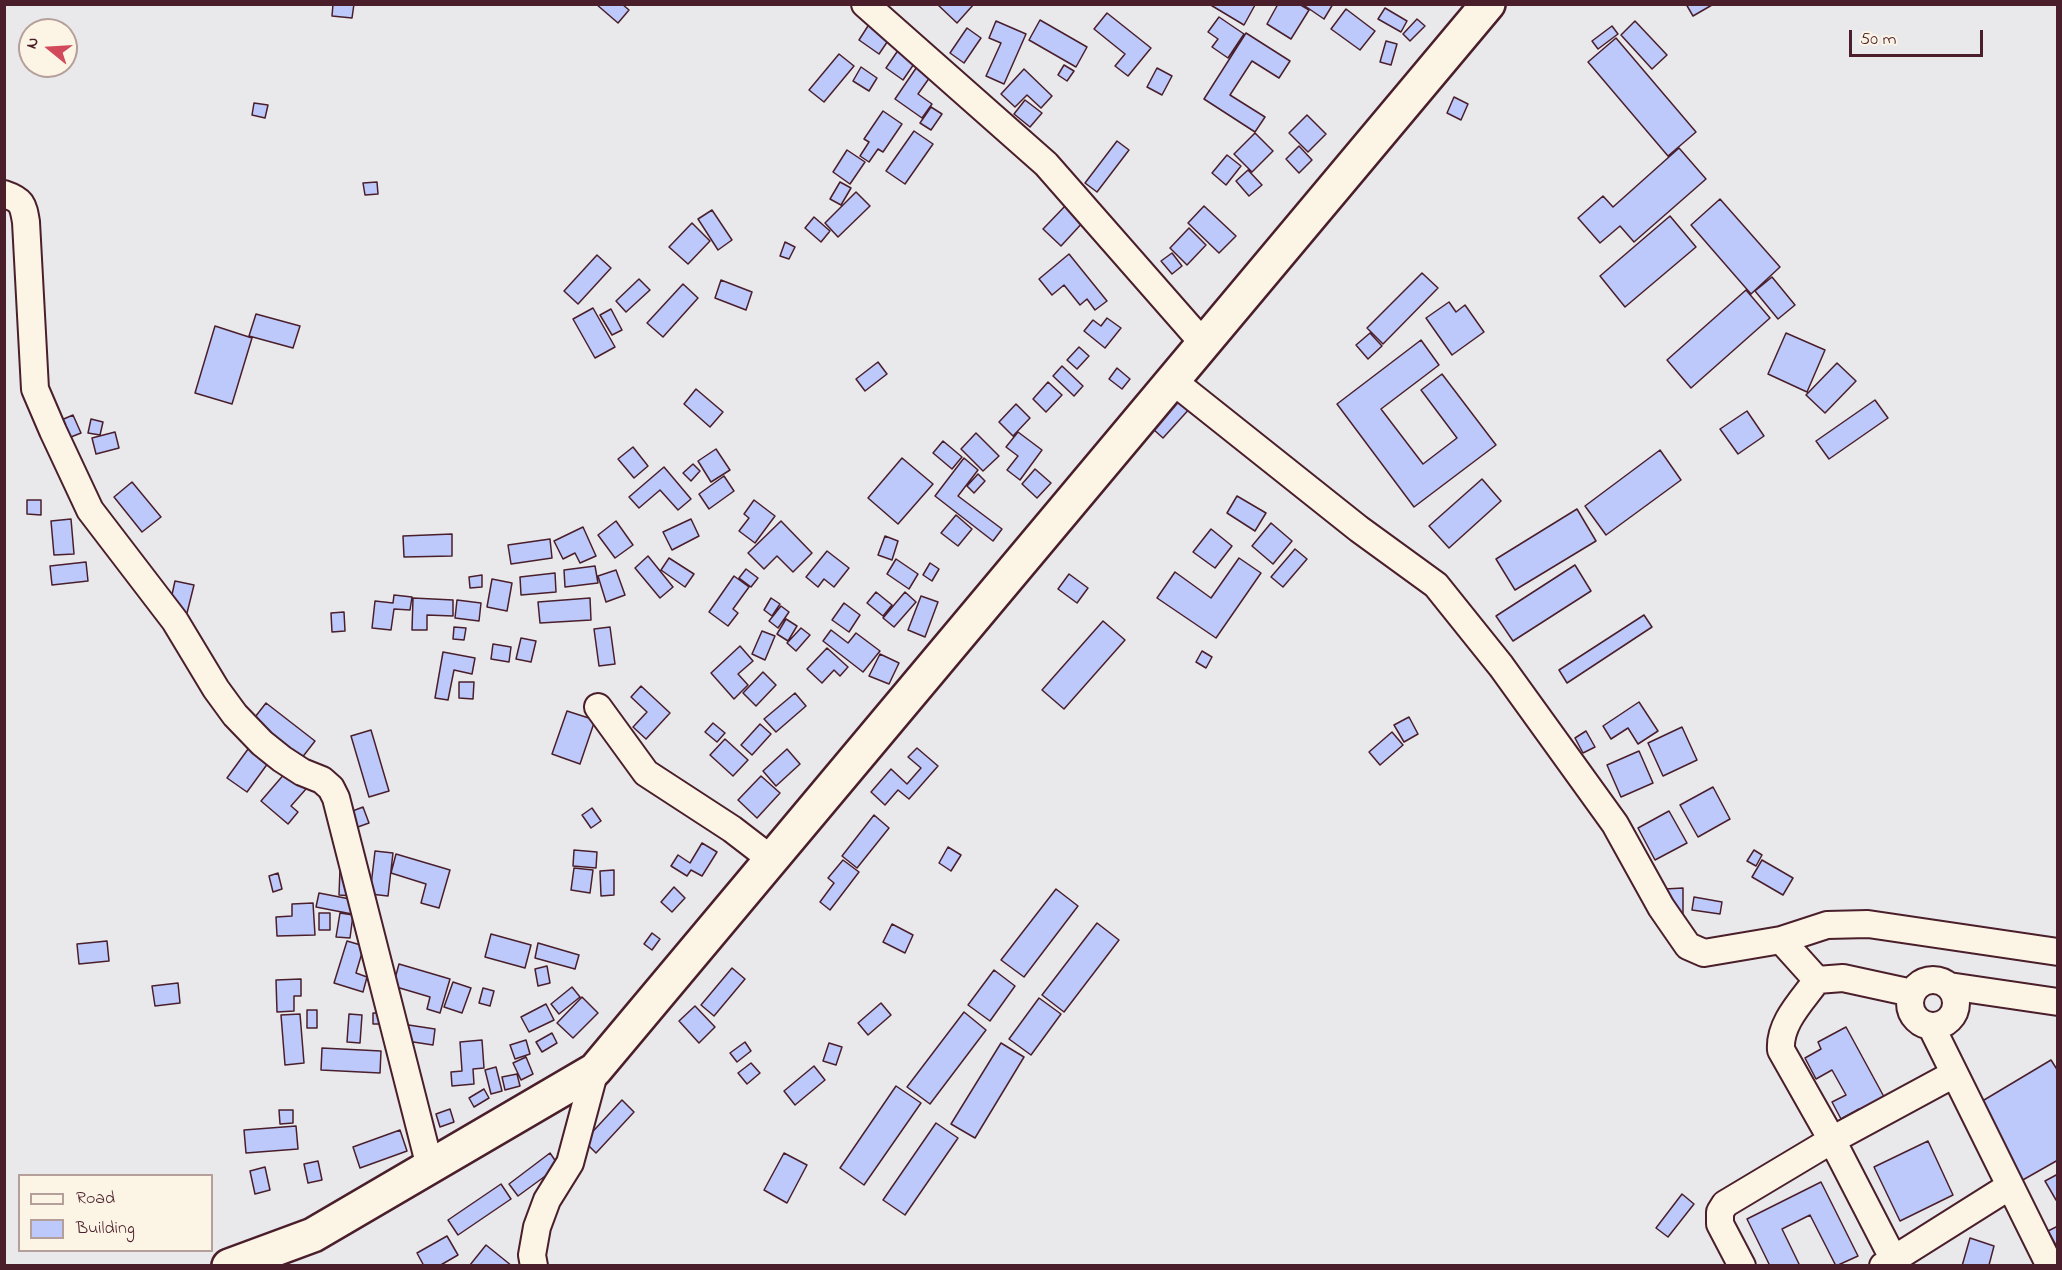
<!DOCTYPE html>
<html>
<head>
<meta charset="utf-8">
<style>
  body { margin:0 }
  #map { position:relative; width:2062px; height:1270px; overflow:hidden; background:#e9e8eb; font-family:"Indie Flower",sans-serif }
  canvas { display:block }
  .frame { position:absolute; inset:0; border:6px solid #4a1f2b; pointer-events:none }
  .legend { position:absolute; left:18px; top:1174px; width:195px; height:78px; box-sizing:border-box; background:#fcf5e5; border:2px solid #b59f9b; margin:0; padding:8px 10px; list-style:none; font-size:18px; color:#4a1f2b }
  .legend li { display:flex; align-items:center; gap:12px; height:30px }
  .legend b { width:30px; border:2px solid #b59f9b }
  .north { position:absolute; left:18px; top:18px; width:60px; height:60px; box-sizing:border-box; background:#fcf5e5; border:2px solid #b59f9b; border-radius:50%; rotate:288deg; font-size:16px; font-weight:700; line-height:24px; text-align:center; color:#4a1f2b }
  .north::after { content:''; display:block; margin:auto; width:21px; height:27px; background:#d1495b; clip-path:polygon(50% 0,100% 100%,50% 72%,0 100%) }
  .scale { position:absolute; left:1849px; top:30px; width:134px; height:27px; box-sizing:border-box; border:3px solid #4a1f2b; border-top:0; padding-left:8px; font-size:18px; line-height:21px; white-space:nowrap; color:#4a1f2b; -webkit-text-stroke:4px #fcf5e5; paint-order:stroke }
</style>
</head>
<body>
<div id="map">
<canvas width="2062" height="1270"></canvas>
<div class="frame"></div>
<ul class="legend">
<li><b style="height:8px;background:#fcf5e5"></b>Road</li>
<li><b style="height:16px;background:#bcc9fa"></b>Building</li>
</ul>
<div class="north">N</div>
<div class="scale">50 m</div>
</div>
<script>
const context = document.querySelector('canvas').getContext('2d');
context.lineJoin = 'round';
function fillPath(path, color) {
  context.fillStyle = color;
  context.fill(path, 'evenodd');
}
function trace(path, color, width, dash) {
  context.strokeStyle = color;
  context.lineWidth = width;
  context.lineCap = dash ? 'butt' : 'round';
  context.setLineDash(dash || []);
  context.stroke(path);
}
const building = new Path2D(`
  M333 4H354L352 18 332 16Z
  M596 4H622L629 10 618 23Z
  M937 4H974L957 23Z
  M1209 4H1254L1255 5 1244 25Z
  M1278 4H1299L1309 10 1291 39 1267 24Z
  M1302 4H1333L1324 19Z
  M1686 4H1712V5L1693 16Z
  M1385 8 1407 21 1401 32 1378 19Z
  M1346 9 1375 31 1360 50 1331 29Z
  M1107 13 1151 48 1128 76 1115 66 1125 54 1094 29Z
  M875 15 896 29 879 54 859 40Z
  M1219 17 1244 34 1228 58 1212 47 1218 39 1208 32Z
  M1417 19 1425 26 1410 41 1403 34Z
  M1040 20 1087 47 1076 67 1029 40Z
  M996 21 1026 34 1004 84 986 76 1001 43 989 38Z
  M1635 21 1667 55 1652 69 1621 35Z
  M1612 26 1618 34 1598 49 1592 41Z
  M967 28 981 38 964 63 950 53Z
  M1246 33 1290 61 1279 78 1252 61 1230 95 1265 117 1255 132 1204 99Z
  M1616 38 1696 132 1668 156 1588 62Z
  M1386 41 1397 44 1391 65 1380 62Z
  M901 46 918 58 903 80 886 68Z
  M839 54 854 66 824 102 809 90Z
  M923 58 937 67 918 94 932 104 922 118 895 99Z
  M1064 65 1074 71 1067 81 1058 75Z
  M861 67 877 78 869 91 853 81Z
  M1157 68 1172 76 1162 95 1147 87Z
  M1024 69 1052 96 1041 108 1027 95 1015 107 1001 94Z
  M1454 97 1468 104 1461 120 1447 113Z
  M1025 100 1042 113 1030 127 1014 114Z
  M254 103 268 105 265 118 252 115Z
  M931 107 942 114 931 130 920 123Z
  M883 111 902 124 883 152 878 149 869 162 860 156 869 142 864 139Z
  M1307 115 1326 134 1308 152 1289 133Z
  M914 131 933 144 905 184 886 171Z
  M1255 133 1273 151 1252 172 1234 154Z
  M1117 141 1129 150 1097 192 1085 183Z
  M1299 146 1312 160 1299 173 1286 159Z
  M1679 148 1706 179 1634 242 1620 226 1600 243 1578 218 1603 196 1613 207Z
  M847 150 865 162 850 184 833 172Z
  M1227 155 1241 166 1226 185 1212 173Z
  M1248 170 1262 185 1249 196 1236 181Z
  M377 182 378 194 365 195 363 183Z
  M840 182 851 188 841 205 830 199Z
  M856 192 870 206 838 237 825 223Z
  M1720 199 1780 267 1751 294 1691 225Z
  M1067 204 1085 220 1061 246 1043 229Z
  M1204 206 1236 236 1219 253 1188 223Z
  M712 210 732 240 718 250 698 219Z
  M1670 216 1696 247 1625 307 1600 276Z
  M814 217 830 231 821 242 805 228Z
  M692 223 710 241 688 264 669 247Z
  M1189 228 1206 245 1187 265 1170 248Z
  M785 242 795 247 789 259 780 256Z
  M1172 253 1182 266 1172 274 1161 261Z
  M1069 254 1107 301 1095 310 1087 299 1080 305 1064 285 1052 295 1039 279Z
  M597 255 611 268 578 304 564 291Z
  M1422 273 1438 288 1383 344 1367 328Z
  M1772 277 1795 305 1778 319 1755 291Z
  M639 279 650 290 626 312 616 301Z
  M721 280 752 292 746 310 715 298Z
  M683 284 698 298 663 337 647 323Z
  M1746 290 1770 318 1691 388 1667 360Z
  M1449 302 1456 312 1465 305 1484 332 1452 355 1426 318Z
  M593 308 615 347 595 358 573 319Z
  M611 309 622 330 612 335 600 315Z
  M256 314 300 326 293 348 249 336Z
  M1107 318 1121 328 1105 348 1084 331 1093 320 1101 326Z
  M215 326 252 338 232 404 195 393Z
  M1370 333 1382 346 1368 359 1356 345Z
  M1786 333 1825 350 1807 392 1768 374Z
  M1421 340 1439 365 1381 409 1423 464 1457 438 1421 390 1442 374 1496 445 1414 507 1337 404Z
  M1079 347 1089 356 1077 369 1067 360Z
  M878 362 887 374 865 391 856 379Z
  M1837 363 1856 381 1825 413 1806 395Z
  M1062 366 1083 386 1074 396 1053 376Z
  M1117 368 1130 379 1122 389 1109 379Z
  M1048 382 1062 395 1046 412 1033 399Z
  M696 389 723 412 710 427 684 404Z
  M1182 397 1192 406 1163 438 1153 429Z
  M1875 400 1888 418 1829 459 1816 441Z
  M1016 404 1030 418 1013 436 999 422Z
  M1747 411 1764 436 1738 454 1720 429Z
  M73 415 81 433 66 439 59 421Z
  M91 419 103 422 100 435 88 433Z
  M115 432 119 448 96 454 92 438Z
  M1018 432 1042 450 1020 480 1007 470 1018 456 1006 447Z
  M976 433 999 456 983 471 961 449Z
  M943 441 962 457 952 469 933 453Z
  M633 447 648 466 634 478 618 459Z
  M716 449 730 470 711 482 698 461Z
  M1660 450 1681 480 1606 535 1585 506Z
  M902 458 933 484 898 524 868 498Z
  M964 458 978 470 958 496 1002 529 993 541 935 496Z
  M693 464 700 471 691 481 683 473Z
  M664 467 691 499 678 510 660 490 639 508 629 497Z
  M1035 469 1051 483 1037 498 1022 484Z
  M978 474 985 481 974 493 967 486Z
  M724 476 734 491 709 509 699 494Z
  M1482 479 1501 501 1449 548 1429 526Z
  M132 482 161 517 142 532 114 497Z
  M1237 496 1266 513 1255 531 1227 513Z
  M27 500H41V515L27 514Z
  M754 500 775 516 755 543 739 531 749 518 744 514Z
  M1577 509 1596 541 1515 590 1496 559Z
  M956 515 972 529 958 546 941 533Z
  M71 519 74 554 54 555 51 521Z
  M691 519 699 536 672 550 663 532Z
  M616 521 633 545 615 558 598 535Z
  M781 521 812 553 793 572 777 556 764 569 748 553Z
  M1271 523 1292 541 1273 564 1252 546Z
  M583 527 596 556 580 563 575 553 563 559 554 541Z
  M1211 529 1232 546 1215 568 1193 552Z
  M452 534V556L404 557 403 536Z
  M885 536 898 541 892 560 878 555Z
  M550 539 552 558 511 564 508 545Z
  M1295 549 1307 559 1283 587 1271 577Z
  M827 551 849 568 834 587 824 579 818 587 806 577Z
  M648 556 673 587 660 598 635 568Z
  M669 558 694 574 685 587 661 570Z
  M1239 558 1261 573 1216 638 1157 598 1175 572 1211 598Z
  M896 559 918 574 909 589 887 574Z
  M86 562 88 581 52 585 50 566Z
  M930 563 939 569 932 581 923 575Z
  M1575 565 1591 591 1513 641 1496 616Z
  M595 566 598 583 565 587 564 570Z
  M746 569 758 578 751 587 739 578Z
  M616 570 625 595 606 602 598 576Z
  M555 573 556 592 521 595 520 577Z
  M1069 574 1088 588 1077 603 1058 589Z
  M482 575V587L470 588 469 577Z
  M734 576 749 587 733 609 738 613 728 626 709 612Z
  M492 579 512 583 507 611 487 607Z
  M175 581 194 585 187 613 169 608Z
  M876 592 892 605 883 616 867 603Z
  M905 592 916 602 894 627 883 618Z
  M394 595 412 597 410 610 394 609 391 630 372 628 375 601 393 603Z
  M921 596 938 602 925 637 908 630Z
  M413 598 453 600V616L427 615V630H412Z
  M590 598 591 620 540 623 538 602Z
  M771 598 780 604 772 616 764 610Z
  M457 600 481 603 479 621 455 618Z
  M844 603 860 615 849 632 832 620Z
  M781 606 789 612 778 628 769 621Z
  M344 612 345 631 332 632 331 613Z
  M1644 615 1652 627 1567 683 1559 670Z
  M786 619 797 626 788 641 777 634Z
  M1103 621 1125 640 1064 709 1042 690Z
  M454 627 466 628 464 640 453 639Z
  M610 627 615 664 599 666 594 629Z
  M801 628 810 635 796 651 787 643Z
  M831 630 848 643 856 633 880 651 863 672 823 641Z
  M762 631 775 636 765 660 752 654Z
  M521 638 536 641 531 662 516 659Z
  M493 644 511 647 509 662 491 659Z
  M740 646 753 661 738 674 748 685 734 699 711 673Z
  M827 648 848 667 840 676 834 670 822 683 807 669Z
  M1202 651 1212 657 1206 668 1196 662Z
  M443 652 475 658 472 674 454 670 448 700 435 698Z
  M880 654 899 663 889 684 869 676Z
  M763 672 776 685 756 706 743 693Z
  M459 682H474L473 699 459 698Z
  M641 686 670 713 646 739 633 727 647 712 631 697Z
  M795 693 806 706 776 732 764 719Z
  M1639 702 1658 731 1638 744 1628 728 1611 739 1603 726Z
  M266 703 315 741 301 759 252 721Z
  M567 711 595 720 580 764 552 754Z
  M1409 717 1418 734 1404 742 1394 725Z
  M713 723 725 733 717 742 705 732Z
  M760 724 771 734 752 755 741 745Z
  M1682 727 1697 760 1663 776 1648 743Z
  M371 730 389 791 369 797 351 736Z
  M1586 731 1595 747 1583 753 1575 738Z
  M1392 732 1403 745 1380 765 1369 752Z
  M725 739 748 760 733 776 710 755Z
  M251 745 271 759 247 792 227 778Z
  M917 748 938 766 909 799 898 790 885 805 871 792 891 769 907 784 921 768 908 757Z
  M787 749 800 764 776 786 763 771Z
  M1639 751 1653 783 1621 797 1607 765Z
  M286 772 306 789 291 806 298 812 288 824 261 801Z
  M761 776 780 793 757 818 738 800Z
  M1713 787 1730 819 1698 837 1680 805Z
  M363 807 369 823 355 828 350 812Z
  M592 808 601 821 591 828 582 815Z
  M1669 811 1687 843 1655 860 1638 828Z
  M874 815 889 828 857 868 842 856Z
  M702 843 717 852 702 876 691 870 687 876 671 866 678 855 690 863Z
  M948 847 961 855 951 871 939 863Z
  M574 850 597 852 596 868 573 866Z
  M1754 850 1762 855 1756 866 1747 861Z
  M375 851 393 853 388 896 370 894Z
  M396 854 450 870 439 908 421 903 426 884 391 873Z
  M843 860 859 872 830 910 820 902 834 883 828 878Z
  M1762 860 1793 878 1783 895 1752 877Z
  M574 868 593 870 590 893 571 890Z
  M340 869H354L353 896 339 895Z
  M614 870V895L601 896 600 871Z
  M278 873 282 889 273 892 269 876Z
  M674 887 685 898 672 912 661 902Z
  M1683 888V914H1666L1665 889Z
  M1056 889 1078 906 1024 977 1001 960Z
  M319 893 355 900 352 914 316 907Z
  M1694 897 1722 902 1720 914 1692 910Z
  M313 903 315 935 277 936 276 917 292 916V904Z
  M319 913H330V930H319Z
  M340 913 353 915 350 938 336 937Z
  M1097 923 1119 940 1064 1012 1042 995Z
  M892 924 913 935 905 953 883 942Z
  M652 933 660 939 652 950 644 944Z
  M491 934 531 945 525 968 485 957Z
  M107 941 109 961 79 964 77 944Z
  M347 941 364 946 356 973 367 977 363 992 334 983Z
  M538 943 579 955 575 969 535 958Z
  M399 964 450 979 440 1013 427 1009 430 997 393 986Z
  M547 966 550 983 538 986 535 969Z
  M732 968 745 979 714 1016 701 1005Z
  M994 970 1015 986 990 1021 968 1005Z
  M301 979V996H294V1011L277 1012 276 980Z
  M453 982 471 988 462 1013 444 1007Z
  M178 983 180 1003 155 1006 152 986Z
  M572 987 580 997 559 1014 551 1004Z
  M483 988 494 991 490 1006 479 1003Z
  M582 997 598 1013 573 1038 557 1023Z
  M1039 998 1061 1014 1031 1055 1009 1039Z
  M881 1003 891 1015 868 1035 858 1023Z
  M546 1004 554 1020 529 1032 521 1017Z
  M695 1006 715 1027 699 1043 679 1021Z
  M307 1010H317V1028H307Z
  M964 1012 986 1030 930 1104 907 1087Z
  M373 1013H383V1024H373Z
  M300 1014 304 1063 285 1065 281 1015Z
  M349 1014 362 1015 360 1043 347 1042Z
  M402 1024 435 1029 433 1045 400 1040Z
  M1846 1027 1889 1106 1865 1119 1859 1109 1841 1119 1832 1102 1846 1095 1832 1070 1816 1079 1805 1058 1821 1049 1818 1042Z
  M552 1033 557 1043 542 1052 536 1042Z
  M482 1040 484 1068 473 1069 474 1084 452 1086 451 1072 462 1071 460 1042Z
  M526 1040 530 1054 515 1059 510 1045Z
  M745 1042 751 1051 737 1062 730 1053Z
  M829 1043 842 1047 836 1065 823 1061Z
  M1001 1043 1024 1057 975 1138 951 1124Z
  M322 1048 381 1051 380 1073 321 1070Z
  M526 1057 533 1074 521 1080 513 1063Z
  M2051 1060 2058 1071V1160L2021 1181 1979 1103Z
  M751 1063 760 1073 747 1084 738 1073Z
  M814 1066 825 1080 795 1105 784 1091Z
  M496 1067 502 1091 491 1094 485 1070Z
  M517 1074 520 1086 505 1090 502 1077Z
  M896 1086 921 1103 864 1185 840 1168Z
  M484 1089 489 1098 474 1107 469 1098Z
  M622 1100 634 1112 596 1153 584 1141Z
  M450 1109 454 1122 440 1127 436 1114Z
  M279 1110H293V1123L280 1124Z
  M936 1123 958 1138 905 1215 883 1200Z
  M296 1126 298 1149 246 1153 244 1130Z
  M400 1130 407 1151 360 1168 353 1147Z
  M1928 1141 1953 1195 1900 1221 1874 1167Z
  M550 1153 559 1166 518 1196 509 1184Z
  M784 1153 807 1165 787 1203 764 1190Z
  M318 1161 322 1180 308 1183 304 1164Z
  M265 1167 270 1190 255 1194 250 1171Z
  M2058 1174V1199L2056 1200 2045 1181Z
  M1821 1182 1858 1256 1836 1266 1810 1215 1782 1229 1800 1266H1770L1747 1219Z
  M501 1184 511 1199 458 1235 448 1220Z
  M1682 1194 1694 1204 1668 1237 1656 1228Z
  M2058 1226V1266L2046 1251 2056 1245 2048 1231Z
  M447 1236 458 1255 439 1266H424L417 1253Z
  M1970 1238 1994 1246 1989 1265 1991 1266H1962Z
  M486 1245 512 1266 470 1265Z`);
fillPath(building, '#bcc9fa');
trace(building, '#4a1f2b', 1.5);
const minor = new Path2D(`
  M865 4 1046 164 1204 344
  M4 194C22 200 23 204 26 222L35 389 53 431 90 510 175 621 216 689 235 715 262 743 282 759 302 772 322 780 331 788 336 798 430 1167
  M1173 381 1359 529 1436 585 1501 666 1615 824 1661 907 1688 946 1704 953 1781 940 1827 925 1868 924 2058 952
  M598 707 646 773 732 829 771 859
  M1781 940 1817 980
  M1910 1003a23 23 0 1 1 46 0a23 23 0 1 1-46 0Z
  M1949 986 2058 1002
  M1931 1026 2050 1266
  M534 1266 532 1255 537 1227 547 1200 570 1163 595 1070
  M1742 1266 1720 1224V1212L1725 1204 1832 1140 1954 1074
  M1883 1266 2010 1186
  M1897 1266 1832 1140 1781 1050C1779 1023 1802 1001 1817 980L1843 978 1912 993`);
const highway = new Path2D(`
  M229 1266 313 1235 595 1070 1488 4`);
trace(minor, '#4a1f2b', 30);
trace(highway, '#4a1f2b', 38);
trace(minor, '#fcf5e5', 26);
trace(highway, '#fcf5e5', 33);
</script>
</body>
</html>
